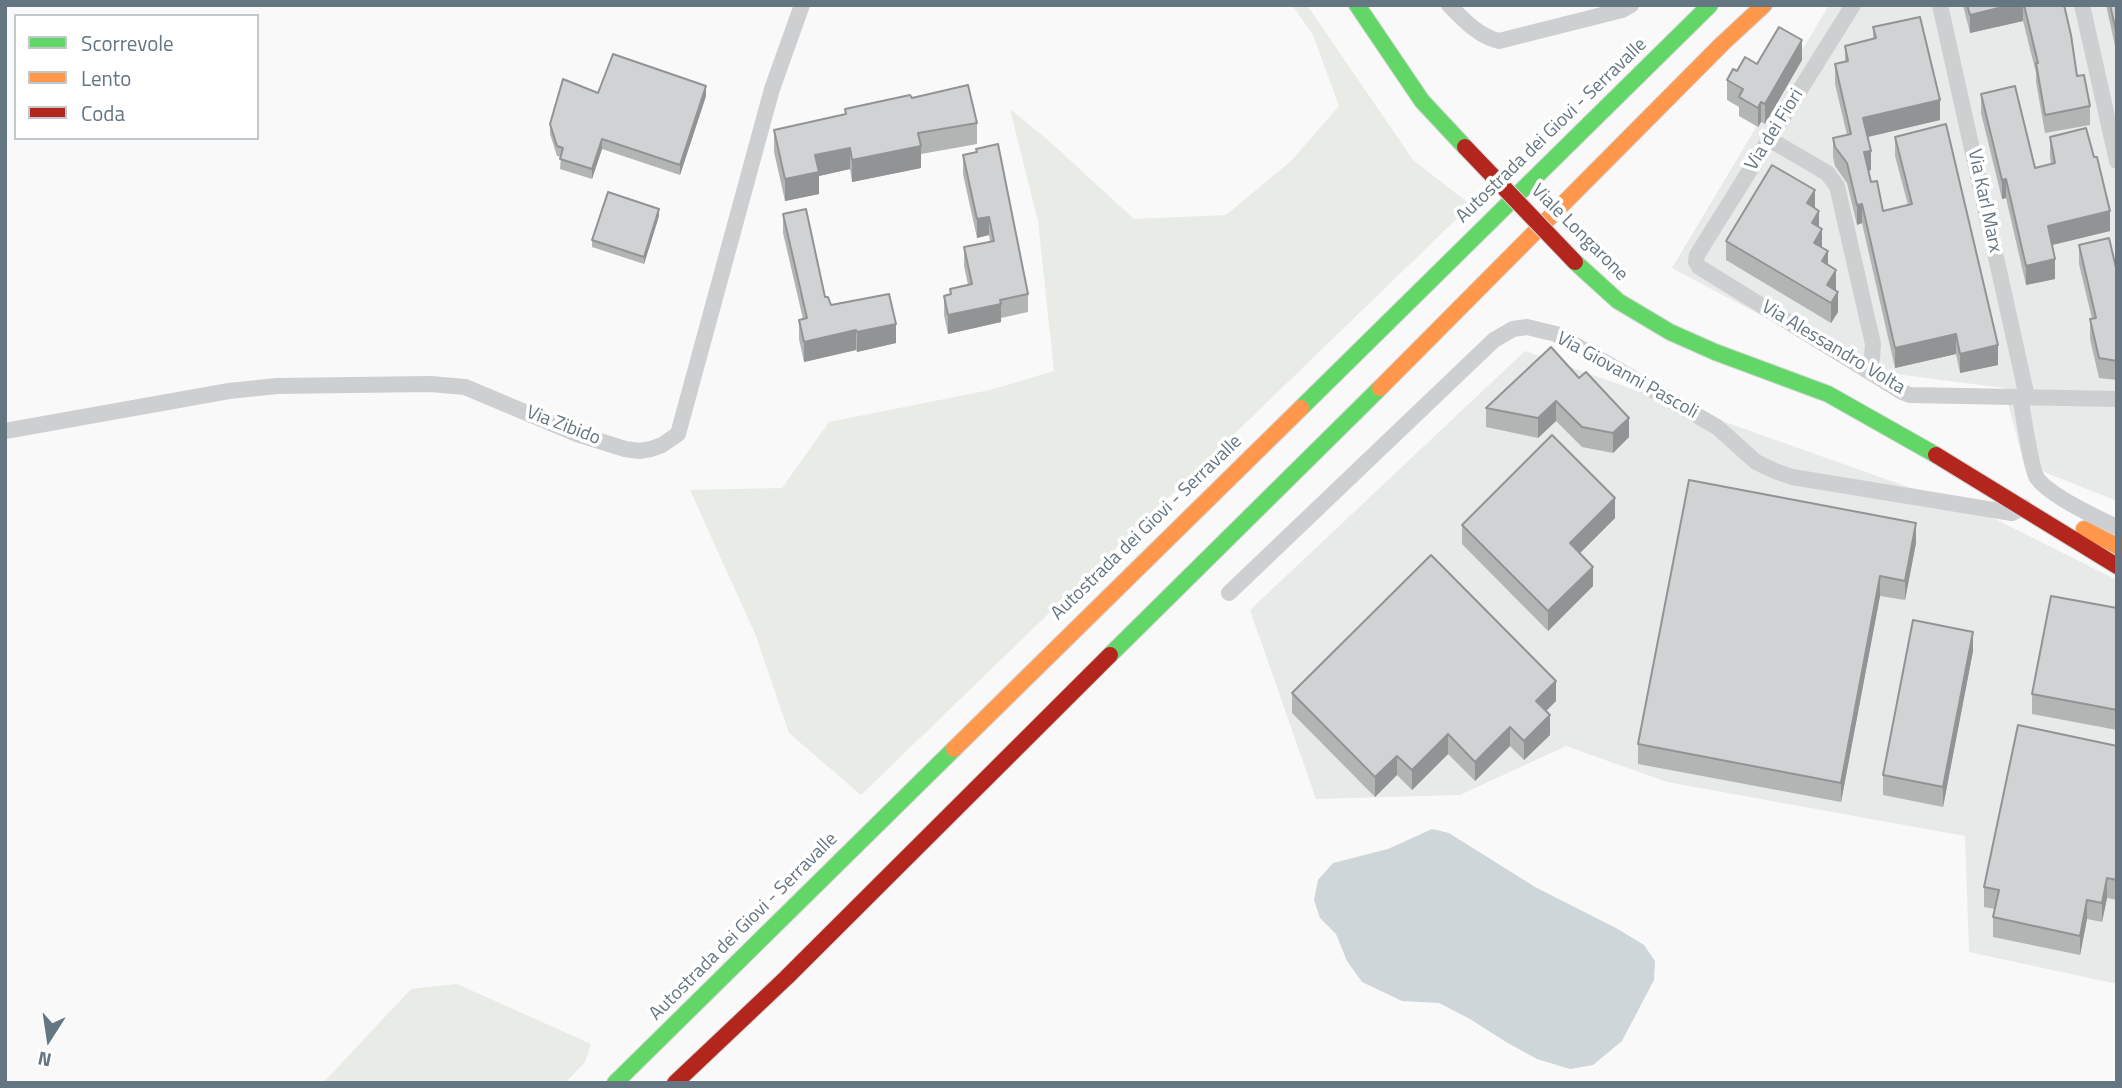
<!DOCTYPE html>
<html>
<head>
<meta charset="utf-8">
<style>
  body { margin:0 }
  #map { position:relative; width:2122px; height:1088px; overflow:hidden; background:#f9f9f9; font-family:"Titillium Web",sans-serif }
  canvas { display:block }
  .frame { position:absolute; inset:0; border:7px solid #657683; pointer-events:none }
  .legend { position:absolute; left:14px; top:14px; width:245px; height:126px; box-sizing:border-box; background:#fff; border:2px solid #c1c8cd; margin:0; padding:9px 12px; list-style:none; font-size:21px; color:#657683 }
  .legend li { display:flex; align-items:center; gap:14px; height:35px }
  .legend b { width:35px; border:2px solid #c1c8cd }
  .north { position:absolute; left:14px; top:1004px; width:70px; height:70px; -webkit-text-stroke:5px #fff; paint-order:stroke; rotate:192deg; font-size:19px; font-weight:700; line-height:28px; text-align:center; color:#657683 }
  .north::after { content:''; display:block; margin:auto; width:24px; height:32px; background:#657683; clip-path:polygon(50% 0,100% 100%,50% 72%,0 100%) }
</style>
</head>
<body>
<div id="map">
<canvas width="2122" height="1088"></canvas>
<div class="frame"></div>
<ul class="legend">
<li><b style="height:9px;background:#63d668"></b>Scorrevole</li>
<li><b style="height:9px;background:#ff974d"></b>Lento</li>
<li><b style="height:9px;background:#b3261e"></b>Coda</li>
</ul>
<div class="north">N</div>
</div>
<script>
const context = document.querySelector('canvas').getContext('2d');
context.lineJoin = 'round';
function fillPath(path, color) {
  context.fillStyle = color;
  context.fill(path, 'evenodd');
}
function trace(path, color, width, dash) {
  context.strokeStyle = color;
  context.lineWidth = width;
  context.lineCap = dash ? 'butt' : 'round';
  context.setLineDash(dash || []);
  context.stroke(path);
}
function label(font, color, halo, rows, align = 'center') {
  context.font = font + ' "Titillium Web",sans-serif';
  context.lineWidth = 7;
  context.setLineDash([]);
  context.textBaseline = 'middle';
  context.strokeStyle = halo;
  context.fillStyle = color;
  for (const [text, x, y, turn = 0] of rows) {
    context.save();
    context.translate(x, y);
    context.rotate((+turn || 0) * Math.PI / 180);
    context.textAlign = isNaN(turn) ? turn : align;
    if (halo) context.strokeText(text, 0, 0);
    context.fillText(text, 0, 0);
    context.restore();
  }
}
fillPath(new Path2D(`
  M1829 5H2117V501L2024 464 2004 388 1864 370 1672 268Z
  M1525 351 1987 515 2117 580V984L1969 952 1965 836 1667 782 1566 746 1460 795 1316 799 1250 610Z`), '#e8e9e9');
fillPath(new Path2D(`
  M1292 5H1307L1413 160 1471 205 861 795 789 733 756 636 690 490 782 488 829 422 990 390 1054 371 1038 221 1010 109 1048 140 1134 219 1226 215 1291 161 1339 106 1313 35Z
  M457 984 591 1044 585 1062 565 1083H323L411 989Z`), '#e8ebe6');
fillPath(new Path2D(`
  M1432 829 1449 833 1535 887 1616 928 1644 945 1655 961 1654 980 1622 1041 1593 1065 1570 1069 1537 1059 1506 1042 1470 1019 1439 1003 1402 1001 1362 982 1347 961 1336 934 1320 918 1314 900 1318 880 1333 863 1388 849Z`), '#ced6d9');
const fast = new Path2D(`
  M1357 5 1422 101 1465 147
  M1575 262 1618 301 1670 332 1715 352 1828 394 1936 455
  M1301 408 1710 5
  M1110 655 1380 388
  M615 1083 954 749`);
const slow = new Path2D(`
  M1380 388 1722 44 1764 5
  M2084 529 2117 546
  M954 749 1301 408`);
const jam = new Path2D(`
  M1936 455 2117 566
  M675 1083 786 978 1110 655`);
trace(fast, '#d5d6d7', 18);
trace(slow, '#d5d6d7', 18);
trace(jam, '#d5d6d7', 18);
trace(new Path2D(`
  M1449 5C1464 20 1478 36 1499 41L1622 10 1631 5
  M1853 5 1697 255 1696 262 1699 267 1902 392 1910 395 2117 399
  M1940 5 2027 397
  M2082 5 2117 161
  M1769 139 1827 173 1837 186 1873 344 1872 359 1866 370
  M2020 397C2023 412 2031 469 2037 478 2049 495 2097 518 2117 527
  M5 431 229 391 277 386 430 384 465 387 577 434 625 449 639 451 651 449 662 445 678 434 772 89 802 5
  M1229 593 1494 340 1513 329 1527 327 1556 334 1717 427 1756 462 1775 471 1792 477 2012 513 2024 507`), '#cecfd0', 16);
trace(fast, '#63d668', 16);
trace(slow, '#ff974d', 16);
trace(jam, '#b3261e', 16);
const jamBridge = new Path2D(`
  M1465 147 1575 262`);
trace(jamBridge, '#d5d6d7', 18, []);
trace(jamBridge, '#b3261e', 16);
fillPath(new Path2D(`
  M1963 5H2064L2077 76 2090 106V125L2045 133 2036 82V73L2023 21 1970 33Z
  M2106 5H2117V55Z
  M1873 27 1940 120 1868 137 1871 170 1869 171 1871 182 1883 211 1908 205 1895 156V137L1998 365 1960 373 1956 354 1895 368 1862 223 1857 225 1847 183 1835 166 1833 157V138L1847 135 1835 84V64L1845 62V46L1873 39Z
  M1802 60 1765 124 1761 122 1758 127 1739 116V107L1727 100V80L1737 71 1757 64Z
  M598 93 706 96 680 175 602 149 592 179 560 169 561 157 557 156 550 134V124Z
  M1981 94 2035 168 2051 164 2050 157V137L2110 231 2052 245 2055 279 2026 285 2006 198 2002 199 1981 113Z
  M912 98 977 123V144L921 154V168L852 182 850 169 819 176V194L785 201 774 152V130L845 114V109Z
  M976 149 1013 223 1028 294V312L1001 318V322L948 334 944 315V296L950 295V289L968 285 964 266V247L990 242 989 235 977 238 963 174V155L976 153Z
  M1815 208 1822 248 1836 290 1838 312 1831 323 1726 260V241Z
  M783 214 825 297 831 305 896 343 857 352 856 350 804 362 799 339V320L803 319 783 233Z
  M659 216 644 264 592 247V240Z
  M2079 245 2117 272V380L2099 378 2090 339V319H2092L2079 264Z
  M1551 347 1629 437 1613 453 1582 447 1556 421 1538 438 1486 427V408Z
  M1615 518 1580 553 1593 586 1548 631 1462 544V525Z
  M1916 543 1905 600 1880 596 1841 802 1638 764V744Z
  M2117 608V730L2032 714V694Z
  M1973 651 1943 807 1883 795V775Z
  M1292 693 1556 701 1546 711 1550 735 1524 760 1510 746 1475 781 1448 754 1412 790 1397 775 1375 797 1292 713Z
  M2117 746V900L2107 898 2102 922 2087 919 2080 955 1993 937V917L1995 909 1984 907V887Z`), '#b3b5b5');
fillPath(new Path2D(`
  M2011 5H2023V21L1970 33V15Z
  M1802 40V60L1765 124V104Z
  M706 86V96L680 175V165Z
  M1940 100V120L1863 138V118Z
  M1761 102V122L1758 127V108Z
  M602 139V149L592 179V169Z
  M921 146V168L852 182V160Z
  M850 148V169L819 176V194L785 201V179L815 155Z
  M1871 151V170L1864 172V152Z
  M2006 179V198L2002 199V180Z
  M1815 190V210L1807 203Z
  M1862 204V223L1857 225V205Z
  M659 209V216L644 264V257Z
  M1819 211V230L1812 223Z
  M2110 211V231L2048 246V226Z
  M989 217V235L977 238V219Z
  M1822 229V249L1814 243Z
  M1828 251V271L1822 261Z
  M2055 259V279L2026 285V266Z
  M1836 270V290L1829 302 1827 285Z
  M1838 292V312L1831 323V303Z
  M1001 304V322L948 334V315Z
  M896 324V343L857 352V332Z
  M856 330V350L804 362V342Z
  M1956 334V354L1895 368V348Z
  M1998 345V365L1960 373V354Z
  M1556 401V421L1538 438V418Z
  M1629 418V437L1613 453V433Z
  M1615 498V518L1570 563V543Z
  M1916 523V543L1905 600V581Z
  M1593 567V586L1548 631V611Z
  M1880 576V596L1841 802V783Z
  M1973 632V651L1943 807V787Z
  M1556 681V701L1536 721V701Z
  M1550 715V735L1524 760V741Z
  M1510 727V746L1475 781V762Z
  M1448 734V754L1412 790V770Z
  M1397 756V775L1375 797V777Z
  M2107 878V898L2102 922V903Z
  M2087 900V919L2080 955V936Z`), '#929394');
const building = new Path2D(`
  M1967 5H2011L1970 15Z
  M2024 5H2064L2071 35 2077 76 2084 75 2090 106 2045 115 2036 63H2038Z
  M2110 5H2117V35Z
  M1920 17 1940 100 1863 118 1871 151 1864 152 1871 182 1877 181 1883 211 1912 204 1895 137 1946 124 1998 345 1960 354 1956 334 1895 348 1862 204 1857 205 1847 163 1835 147 1833 138 1851 134 1835 64 1848 61 1845 46 1876 38 1873 27Z
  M1779 27 1802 40 1765 104 1761 102 1758 108 1739 97 1743 89 1727 80 1733 69 1737 71 1745 57 1757 64Z
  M613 54 706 86 680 165 602 139 592 169 560 159 563 148 557 146 550 124 563 79 598 93Z
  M968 85 977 123 918 133 921 146 852 160 850 148 815 155 819 172 785 179 774 130 846 114 845 109 910 95 912 98Z
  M2015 86 2035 168 2055 163 2050 137 2086 128 2094 157H2097L2110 211 2048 226 2055 259 2026 266 2006 179 2002 180 1981 94Z
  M998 144 1028 294 1000 300 1001 304 948 315 944 296 951 294 950 289 972 284 964 247 994 241 989 217 977 219 963 155 977 152 976 149Z
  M1772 165 1815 190 1807 203 1819 211 1812 223 1822 229 1814 243 1828 251 1822 261 1836 270 1827 285 1838 292 1831 303 1726 241Z
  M608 192 659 209 644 257 592 240Z
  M806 209 825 297H828L831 305 889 294 896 324 857 332 856 330 804 342 799 320 807 318 783 214Z
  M2109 238 2117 272V361L2099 358 2090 319 2096 318 2079 245Z
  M1551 347 1579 378 1586 372 1629 418 1613 433 1582 427 1556 401 1538 418 1486 408Z
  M1552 435 1615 498 1570 543 1593 567 1548 611 1462 525Z
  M1689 480 1916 523 1905 581 1880 576 1841 783 1638 744Z
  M1431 555 1556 681 1536 701 1550 715 1524 741 1510 727 1475 762 1448 734 1412 770 1397 756 1375 777 1292 693Z
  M2051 596 2117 608V710L2032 694Z
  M1913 620 1973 632 1943 787 1883 775Z
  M2018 725 2117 746V880L2107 878 2102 903 2087 900 2080 936 1993 917 1999 890 1984 887Z`);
fillPath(building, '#d0d2d3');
trace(building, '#929394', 2);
label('19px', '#657683', '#fff', [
  ["Via dei Fiori",1775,130,-58],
  ["Autostrada dei Giovi - Serravalle",1552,131,-44],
  ["Via Karl Marx",1984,201,78],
  ["Viale Longarone",1579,233,45],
  ["Via Alessandro Volta",1833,348,31],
  ["Via Giovanni Pascoli",1627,376,29],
  ["Via Zibido",563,426,21],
  ["Autostrada dei Giovi - Serravalle",1147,528,-44],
  ["Autostrada dei Giovi - Serravalle",744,927,-45]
]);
</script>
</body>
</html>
